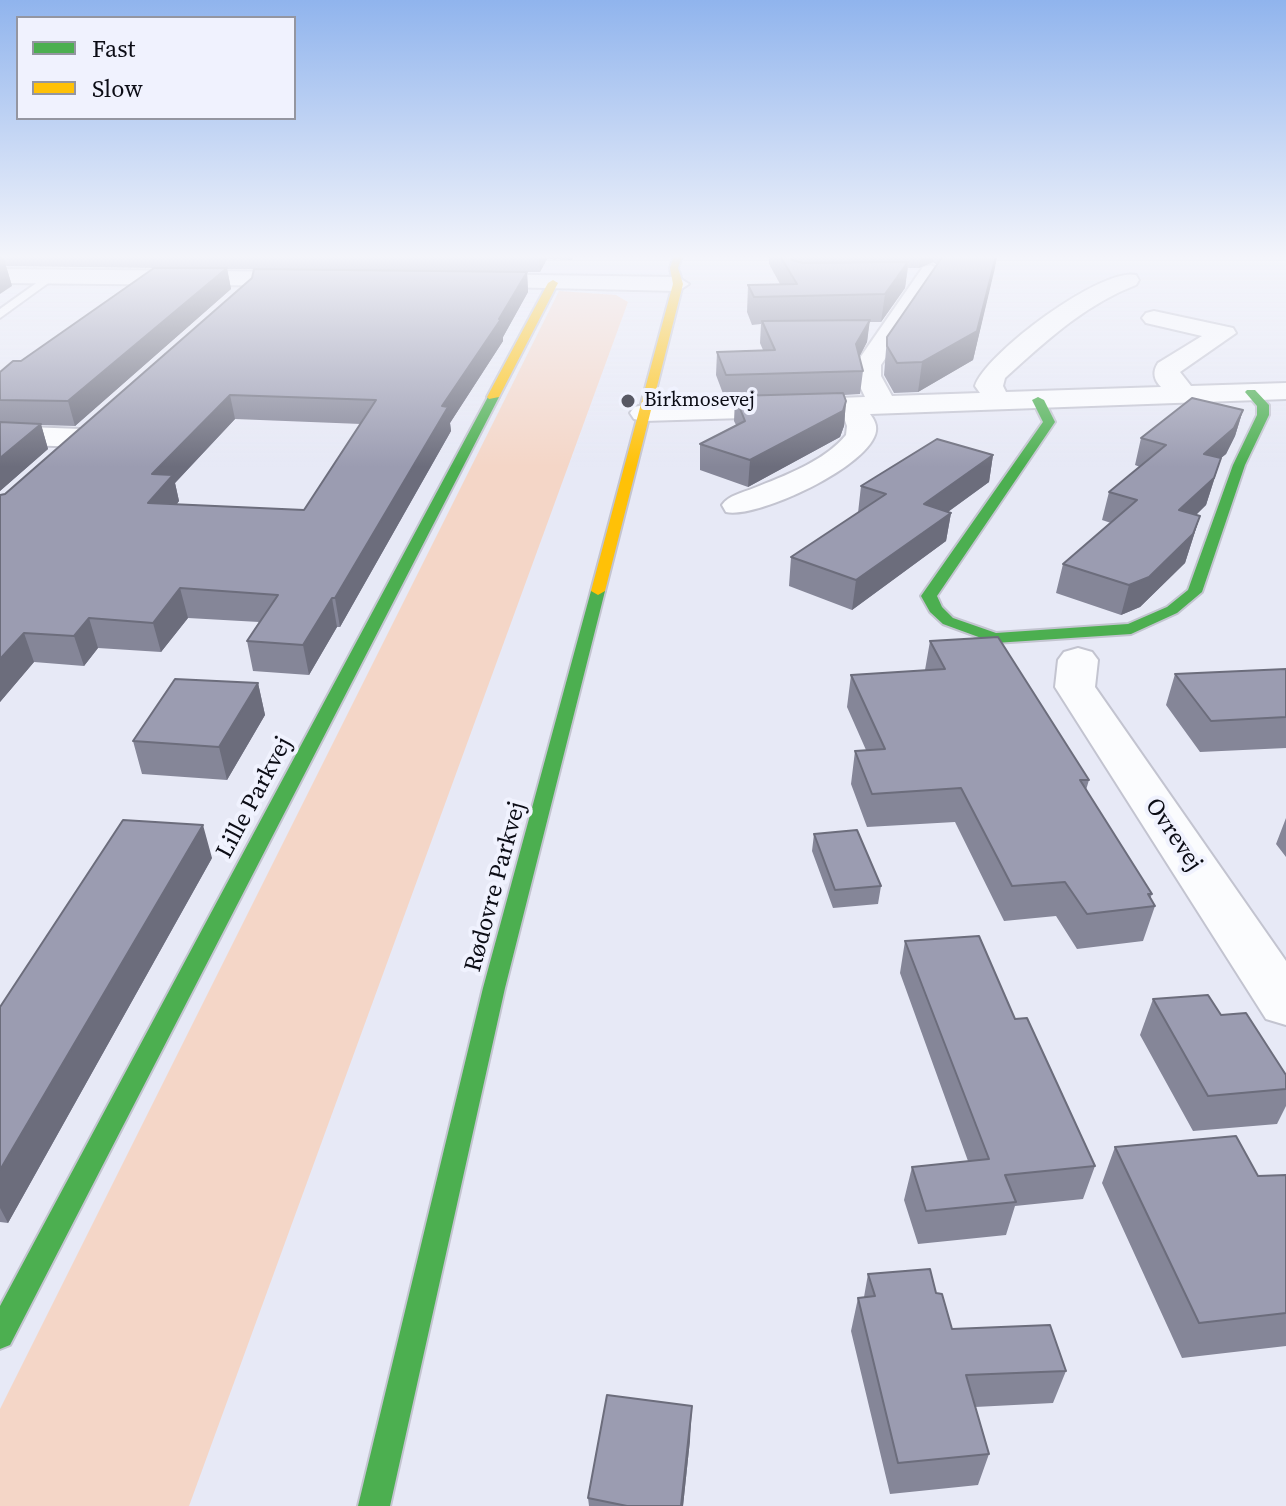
<!DOCTYPE html>
<html>
<head>
<meta charset="utf-8">
<style>
  body { margin:0 }
  #map { position:relative; width:1286px; height:1506px; overflow:hidden; background:#e7e9f6; font-family:"Source Serif 4",serif }
  canvas { display:block }
  .legend { position:absolute; left:16px; top:16px; width:280px; height:104px; box-sizing:border-box; background:#f0f2fe; border:2px solid #9496a1; margin:0; padding:10px 14px; list-style:none; font-size:24px; color:#0b0c15 }
  .legend li { display:flex; align-items:center; gap:16px; height:40px }
  .legend b { width:40px; border:2px solid #9496a1 }
</style>
</head>
<body>
<div id="map">
<canvas width="1286" height="1506"></canvas>
<ul class="legend">
<li><b style="height:10px;background:#4caf50"></b>Fast</li>
<li><b style="height:10px;background:#ffc107"></b>Slow</li>
</ul>
</div>
<script>
const context = document.querySelector('canvas').getContext('2d');
context.lineJoin = 'round';
function fillPath(path, color) {
  context.fillStyle = color;
  context.fill(path, 'evenodd');
}
function trace(path, color, width, dash) {
  context.strokeStyle = color;
  context.lineWidth = width;
  context.lineCap = dash ? 'butt' : 'round';
  context.setLineDash(dash || []);
  context.stroke(path);
}
function label(font, color, halo, rows, align = 'center') {
  context.font = font + ' "Source Serif 4",serif';
  context.lineWidth = 8;
  context.setLineDash([]);
  context.textBaseline = 'middle';
  context.strokeStyle = halo;
  context.fillStyle = color;
  for (const [text, x, y, turn = 0] of rows) {
    context.save();
    context.translate(x, y);
    context.rotate((+turn || 0) * Math.PI / 180);
    context.textAlign = isNaN(turn) ? turn : align;
    if (halo) context.strokeText(text, 0, 0);
    context.fillText(text, 0, 0);
    context.restore();
  }
}
fillPath(new Path2D(`
  M559 291 616 295 628 302 189 1506H0V1409Z`), '#f4d6c7');
const lane = new Path2D(`
  M49 274 58 276 0 318V309Z`);
const street = new Path2D(`
  M931 265 942 272 881 365V376L892 396 980 393 975 386C985 354 1101 267 1136 275L1139 280 1136 285C1084 305 1045 342 1005 378L1003 386 1006 392 1161 387C1154 380 1152 372 1158 363L1202 336 1146 323 1142 318 1146 313 1154 311 1233 328 1236 333 1180 372 1191 386 1286 383V399L870 414C874 419 877 425 876 431 871 466 757 519 726 512L722 505C729 495 742 493 754 488 784 476 825 461 846 435L847 426 843 415 644 421 634 419 630 413 634 407 644 405 865 397 855 376V365L923 267Z
  M0 269 314 272 325 279 314 286 0 283Z
  M466 274 678 277 689 284 678 291 458 286 455 281Z
  M0 426 81 429 91 432 96 438 91 444 81 447 0 444Z
  M1078 648 1092 652 1098 660 1095 687 1286 961V1025L1266 1019 1055 687 1058 660 1064 652Z`);
const fast = new Path2D(`
  M1247 390H1255L1269 405V415L1245 465 1202 592 1177 613 1131 634 995 643 943 624 930 612 921 596 1043 422 1032 400 1038 397 1044 400 1055 422 937 596 942 607 953 618 996 633 1128 624 1167 607 1188 590 1233 465 1257 415V406L1245 392Z
  M489 395 499 397 10 1345 0 1349V1306Z
  M598 587 605 591 505 988 390 1506H358L483 988 591 591Z`);
const slow = new Path2D(`
  M674 256H682L678 268 683 284 605 591 598 595 591 591 673 284 670 268Z
  M553 280 558 283 499 397 489 399 487 397 548 283Z`);
trace(lane, '#c3c4d0', 4);
trace(street, '#c3c4d0', 4);
trace(fast, '#c3c4d0', 4);
trace(slow, '#c3c4d0', 4);
fillPath(lane, '#fbfcfe');
fillPath(street, '#fbfcfe');
fillPath(fast, '#4caf50');
fillPath(slow, '#ffc107');
fillPath(new Path2D(`
  M0 256H574L572 260 547 259 540 272H527L528 292 503 337V341L450 423 451 431 340 627H337L309 675 253 671 247 641 259 622 188 618 161 652 98 648 84 666 34 662 0 702V495L5 494 252 278 254 269H227L231 289 75 426 41 425 48 449 0 491V372L21 361 154 268 6 266 12 286ZM235 419 361 424 304 510 177 504 179 501 175 483Z
  M769 256H997L973 360 918 392 894 393 884 375 887 337 937 265 933 262 919 268H908L905 288 881 322H869L867 342 859 357 863 371 860 394 844 395 846 401 844 426 840 437 748 487 700 470V444L736 425 734 421 735 399H725L716 375 717 352 763 350 760 343 761 324 752 325 747 312 748 285 780 284 769 264Z
  M1243 410 1235 436 1226 454 1221 458 1206 505 1196 515 1200 516 1185 563 1140 607 1121 615 1056 593 1063 564 1111 523 1102 520 1109 492 1140 467 1135 465 1141 438Z
  M993 455 989 482 948 512 951 513 946 541 852 610 789 586 791 557 858 513 861 486Z
  M930 641 1089 780 1086 790 1152 894 1150 899 1155 906 1143 941 1077 949 1056 916 1004 921 955 822 867 827 851 784 855 751 866 750 847 707 851 675 925 670Z
  M1286 669V748L1200 752 1166 705 1175 674Z
  M258 683 265 715 227 780 142 774 133 741Z
  M1286 818V857L1276 844Z
  M814 834 881 886 878 904 833 908 812 851Z
  M212 858 8 1223 0 1222V1007Z
  M905 941 1015 1019 1095 1166 1083 1199 1015 1206 1006 1235 918 1244 904 1200 912 1167 968 1161 900 973Z
  M1153 999 1221 1015 1286 1075V1106L1277 1124 1193 1131 1140 1035Z
  M1115 1147 1258 1176 1286 1175V1346L1182 1358 1102 1183Z
  M868 1274 936 1293 952 1329 1066 1371 1053 1403 975 1407 989 1454 978 1485 890 1494 851 1331 858 1298 864 1297Z
  M690 1440 683 1506H589L588 1498Z`), '#858698');
fillPath(new Path2D(`
  M3 256 12 286 0 294V258Z
  M539 256H547V259L540 272Z
  M921 256H933V262L919 268Z
  M996 256H997L995 268 973 360 918 392 922 362Z
  M908 262 905 288 881 322 885 294Z
  M227 268 231 289 75 426 68 401Z
  M527 272 528 292 503 337V341L450 423 451 431 340 627 335 598 442 406 499 319Z
  M870 320 867 342 854 367 856 344Z
  M230 395 235 419 175 483 179 501 155 530 148 503 152 474Z
  M846 401 844 426 840 437 748 487 750 460Z
  M1243 410 1235 436 1226 454 1221 458 1206 505 1171 539 1179 510 1204 454Z
  M41 424 48 449 0 491V458Z
  M993 455 989 482 920 532 924 504Z
  M951 513 946 541 852 610 856 580Z
  M1200 516 1185 563 1140 607 1121 615 1129 585Z
  M180 588 188 618 161 652 153 623Z
  M332 598 337 627 309 675 303 645Z
  M89 618 98 648 84 666 74 636Z
  M24 633 34 662 0 702V659Z
  M258 683 265 715 227 780 219 747Z
  M203 825 212 858 8 1223 0 1208V1170Z
  M692 1406 690 1440 683 1506H681Z`), '#6c6d7c');
const building = new Path2D(`
  M780 256H791L792 260 803 263 908 262 885 294 754 297 748 285 797 284Z
  M943 256H996L977 331 922 362 897 363 887 346V337Z
  M154 268H227L68 401 0 400V372L13 361H21Z
  M254 269 527 272 499 319H501L442 406 448 407 335 598H332L303 645 247 641 278 595 180 588 153 623 89 618 74 636 24 633 0 659V495L5 494 252 278ZM230 395 376 400 304 510 148 503 173 475 152 474Z
  M870 320 856 344 863 371 726 375 717 352 775 350 762 321Z
  M843 393 846 401 843 411 750 460 700 444 745 421 735 396Z
  M1192 398 1243 410 1234 428 1204 454 1221 458 1214 478 1179 510 1200 516 1193 534 1149 577 1129 585 1063 564 1137 500 1109 492 1166 445 1141 438Z
  M0 422 41 424 0 458Z
  M937 439 993 455 924 504 951 513 856 580 791 557 886 494 861 486Z
  M998 637 1089 780H1080L1152 894H1148L1155 906 1087 914 1065 882 1012 886 961 788 872 794 855 751 885 749 851 675 945 669 930 641Z
  M1286 669V717L1211 721 1175 674Z
  M175 679 258 683 219 747 133 741Z
  M123 820 203 825 0 1170V1007Z
  M857 830 881 886 835 890 814 834Z
  M979 936 1015 1019 1027 1018 1095 1166 1005 1175 1016 1202 926 1211 912 1167 989 1159 905 941Z
  M1208 995 1221 1015 1246 1013 1286 1075V1089L1208 1096 1153 999Z
  M1236 1136 1258 1176 1286 1175V1313L1199 1323 1115 1147Z
  M930 1269 936 1293 942 1294 952 1329 1050 1325 1066 1371 966 1375 989 1454 898 1463 858 1298 875 1296 868 1274Z
  M607 1395 692 1406 681 1506H627L588 1498Z`);
fillPath(building, '#9b9cb1');
trace(building, '#6c6d7c', 2);
const sky = context.createLinearGradient(0, 0, 0, 467);
sky.addColorStop(0, '#90b4ed');
sky.addColorStop(0.55, '#f4f5fb');
sky.addColorStop(1, '#f4f5fb00');
context.fillStyle = sky;
context.fillRect(0, 0, 1286, 467);
for (const [x, y, r, color] of [
  [628,401,8,"#585964"]
]) {
  const dot = new Path2D();
  dot.arc(x, y, r, 0, 2 * Math.PI);
  context.fillStyle = color;
  context.fill(dot);
  trace(dot, '#f0f2fe', 3);
}
label('20px', '#0b0c15', '#f0f2fe', [
  ["Birkmosevej",644,401]
], 'left');
label('24px', '#0b0c15', '#f0f2fe', [
  ["Lille Parkvej",255,798,-62],
  ["Ovrevej",1173,835,56],
  ["Rødovre Parkvej",496,887,-75]
]);
</script>
</body>
</html>
